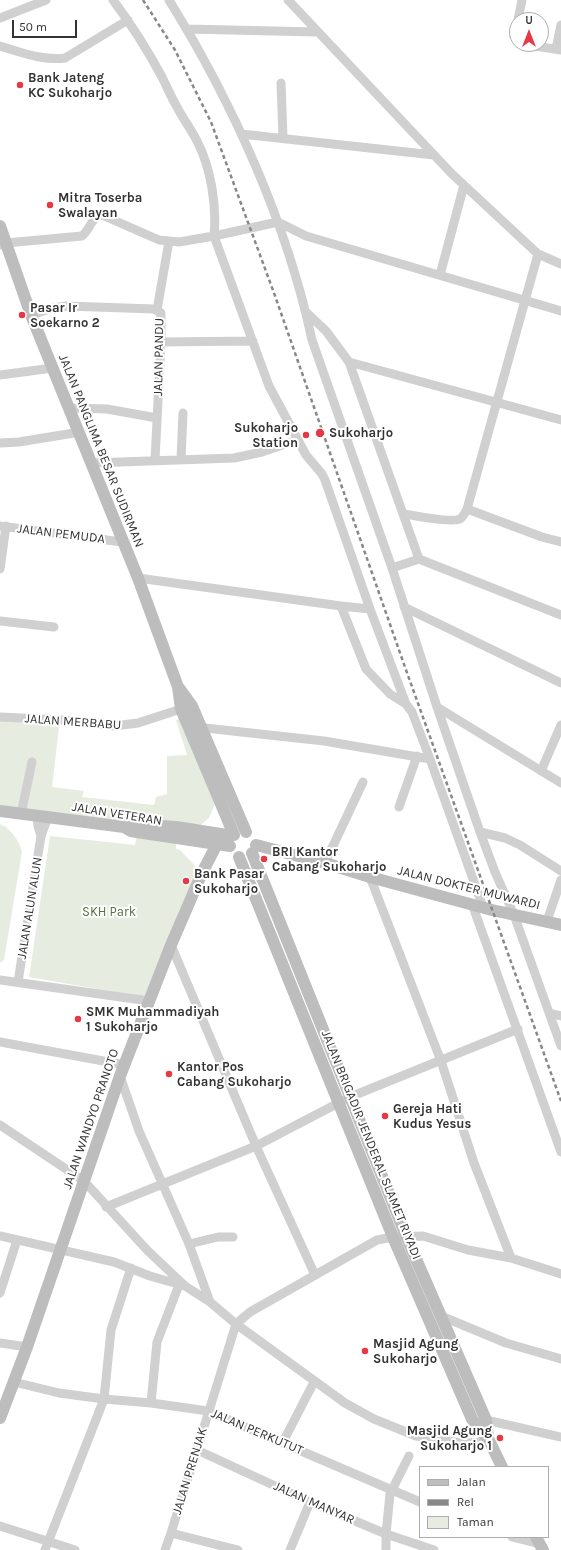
<!DOCTYPE html>
<html>
<head>
<meta charset="utf-8">
<style>
  body { margin:0 }
  #map { position:relative; width:561px; height:1550px; overflow:hidden; background:#fff; font-family:Karla,sans-serif }
  canvas { display:block }
  .legend { position:absolute; left:419px; top:1466px; width:130px; height:72px; box-sizing:border-box; background:#fff; border:1px solid #adadad; margin:0; padding:5px 7px; list-style:none; font-size:12px; color:#333 }
  .legend li { display:flex; align-items:center; gap:8px; height:20px }
  .legend b { width:20px; border:1px solid #adadad }
  .north { position:absolute; left:509px; top:12px; width:40px; height:40px; box-sizing:border-box; background:#fff; border:1px solid #adadad; border-radius:50%; rotate:0deg; font-size:11px; font-weight:700; line-height:16px; text-align:center; color:#333 }
  .north::after { content:''; display:block; margin:auto; width:14px; height:18px; background:#e63946; clip-path:polygon(50% 0,100% 100%,50% 72%,0 100%) }
  .scale { position:absolute; left:12px; top:20px; width:65px; height:18px; box-sizing:border-box; border:2px solid #333; border-top:0; padding-left:5px; font-size:12px; line-height:14px; white-space:nowrap; color:#333; -webkit-text-stroke:3px #fff; paint-order:stroke }
</style>
</head>
<body>
<div id="map">
<canvas width="561" height="1550"></canvas>
<ul class="legend">
<li><b style="height:5px;background:#bdbdbd"></b>Jalan</li>
<li><b style="height:5px;background:#888"></b>Rel</li>
<li><b style="height:11px;background:#e6ecdf"></b>Taman</li>
</ul>
<div class="north">U</div>
<div class="scale">50 m</div>
</div>
<script>
const context = document.querySelector('canvas').getContext('2d');
context.lineJoin = 'round';
function fillPath(path, color) {
  context.fillStyle = color;
  context.fill(path, 'evenodd');
}
function trace(path, color, width, dash) {
  context.strokeStyle = color;
  context.lineWidth = width;
  context.lineCap = dash ? 'butt' : 'round';
  context.setLineDash(dash || []);
  context.stroke(path);
}
function label(font, color, halo, rows, align = 'center') {
  context.font = font + ' Karla,sans-serif';
  context.lineWidth = 4;
  context.setLineDash([]);
  context.textBaseline = 'middle';
  context.strokeStyle = halo;
  context.fillStyle = color;
  for (const [text, x, y, turn = 0] of rows) {
    context.save();
    context.translate(x, y);
    context.rotate((+turn || 0) * Math.PI / 180);
    context.textAlign = isNaN(turn) ? turn : align;
    if (halo) context.strokeText(text, 0, 0);
    context.fillText(text, 0, 0);
    context.restore();
  }
}
fillPath(new Path2D(`
  M187 716 215 803 209 818 187 836 0 808V720L59 727 52 787 84 791 82 797 154 805 156 797 167 794V756L187 755 176 720Z
  M0 824C11 828 19 841 22 852L4 960 0 963Z
  M137 835 176 841V849L180 850 199 870 150 998 29 977 50 836 135 845Z`), '#e6ecdf');
trace(new Path2D(`
  M113 0C131 24 148 51 162 77 167 87 171 97 177 107 183 119 191 129 197 141 211 168 217 206 214 236L269 386 306 455 322 474 325 480 370 609 406 704 412 712 430 759 483 907
  M169 0C232 101 287 223 312 340L392 568 437 707 480 832 495 872 514 915 561 1046
  M288 0 452 174 538 254 561 264
  M0 18 46 0
  M518 20 522 0
  M517 24 514 36 517 39
  M187 29 317 32
  M522 44 561 50
  M0 46C21 52 42 61 65 58L128 20
  M556 49 561 25
  M281 83 283 138
  M241 134 434 155
  M0 245 6 243 82 236C90 230 91 217 102 215L159 240 179 242 214 236 278 222 306 236 561 311
  M440 275 464 185
  M157 310 169 241
  M307 313 326 331 349 362 419 559
  M31 315 53 308 66 306 154 309 161 313V342L155 460
  M161 342 253 341
  M349 362 561 420
  M0 375 53 368
  M70 408 107 409 157 418
  M0 443 19 442 80 432
  M181 459 183 413
  M92 463 234 458 262 452 297 440
  M467 509 542 537 561 542
  M404 514C415 516 451 523 460 519 463 517 465 513 467 509L538 254
  M0 526 122 542
  M392 568 419 559 561 615
  M0 569 6 526
  M138 578 341 606 370 609
  M341 606 366 669 390 694 406 704
  M404 607 561 683
  M0 621 54 627
  M437 707 561 783
  M0 717 63 720 114 726 138 723 187 707
  M196 727 324 741 430 759
  M541 771 561 725
  M399 807 417 756
  M21 814 32 762
  M480 832 505 838 520 845 561 871
  M41 836 48 817
  M325 863 363 782
  M370 877 441 1061 474 1163 511 1258
  M472 904 561 1152
  M547 921 561 880
  M171 945 256 1146 315 1275
  M0 980 149 1001
  M18 982 41 836 38 826 37 816
  M549 1013 561 1016
  M0 1042 125 1065
  M120 1076 139 1131 189 1244 210 1302
  M0 1125 84 1181 147 1250 185 1286 210 1302 236 1324 345 1403 374 1419 416 1436 461 1443 490 1442
  M106 1207 256 1146 350 1097 518 1029
  M0 1236 114 1262 150 1276 185 1286
  M189 1244 218 1237H233
  M0 1293 17 1240
  M441 1316 506 1343 561 1359
  M0 1343 27 1347
  M14 1382 59 1393 104 1399 151 1403 208 1411 420 1502
  M151 1403 157 1342 179 1285
  M486 1420 561 1437
  M283 1442 314 1382
  M197 1450 310 1502 386 1534 434 1550
  M0 1526 75 1550
  M171 1533 238 1550
  M512 1537 540 1544
  M45 1550 104 1399 111 1330 131 1268
  M165 1550 171 1533 236 1324 250 1312 377 1240 393 1237 423 1236 468 1250 511 1258 561 1274
  M290 1550 310 1502
  M386 1550V1534L390 1494 409 1456`), '#d0d0d0', 9);
trace(new Path2D(`
  M0 226 31 315 138 578 178 687 181 709 234 835
  M179 688 192 706 246 832
  M0 811 124 827 131 831 137 832 230 846
  M132 824 176 827 227 835
  M256 845 325 863 370 877 492 910 561 925
  M252 853 406 1236 486 1420 488 1438 502 1467
  M239 857 393 1237 472 1419 478 1429 488 1438
  M0 1418 27 1347 120 1076 171 945 202 873 217 844 219 834
  M536 1537 543 1550`), '#bdbdbd', 12);
trace(new Path2D(`
  M143 0 175 50 211 122 274 293 406 670 561 1101`), '#888', 2.5, [4, 3]);
for (const [x, y, r, color] of [
  [20,85,4,"#e63946"],
  [50,205,4,"#e63946"],
  [22,315,4,"#e63946"],
  [320,433,5,"#e63946"],
  [306,435,4,"#e63946"],
  [264,859,4,"#e63946"],
  [186,881,4,"#e63946"],
  [78,1019,4,"#e63946"],
  [169,1074,4,"#e63946"],
  [385,1116,4,"#e63946"],
  [365,1351,4,"#e63946"],
  [500,1438,4,"#e63946"]
]) {
  const dot = new Path2D();
  dot.arc(x, y, r, 0, 2 * Math.PI);
  context.fillStyle = color;
  context.fill(dot);
  trace(dot, '#fff', 1.5);
}
label('bold 13px', '#333', '#fff', [
  ["Bank Jateng",28,78],
  ["KC Sukoharjo",28,93],
  ["Mitra Toserba",58,198],
  ["Swalayan",58,213],
  ["Pasar Ir",30,308],
  ["Soekarno 2",30,323],
  ["Sukoharjo",298,428,"right"],
  ["Station",298,443,"right"],
  ["Sukoharjo",329,433],
  ["BRI Kantor",272,852],
  ["Cabang Sukoharjo",272,867],
  ["Bank Pasar",194,874],
  ["Sukoharjo",194,889],
  ["SMK Muhammadiyah",86,1012],
  ["1 Sukoharjo",86,1027],
  ["Kantor Pos",177,1067],
  ["Cabang Sukoharjo",177,1082],
  ["Gereja Hati",393,1109],
  ["Kudus Yesus",393,1124],
  ["Masjid Agung",373,1344],
  ["Sukoharjo",373,1359],
  ["Masjid Agung",492,1431,"right"],
  ["Sukoharjo 1",492,1446,"right"]
], 'left');
label('13px', '#333', '#fff', [
  ["JALAN PANDU",159,357,-89],
  ["JALAN PANGLIMA BESAR SUDIRMAN",101,451,68],
  ["JALAN PEMUDA",61,534,7],
  ["JALAN MERBABU",73,722,4],
  ["JALAN VETERAN",117,814,9],
  ["JALAN DOKTER MUWARDI",469,888,14],
  ["JALAN ALUN ALUN",30,908,-81],
  ["JALAN WANDYO PRANOTO",91,1119,-71],
  ["JALAN BRIGADIR JENDERAL SLAMET RIYADI",371,1145,68],
  ["JALAN PERKUTUT",257,1432,23],
  ["JALAN PRENJAK",190,1471,-73],
  ["JALAN MANYAR",314,1503,24]
]);
label('13px', '#56703f', '#fff', [
  ["SKH Park",109,912]
]);
</script>
</body>
</html>
